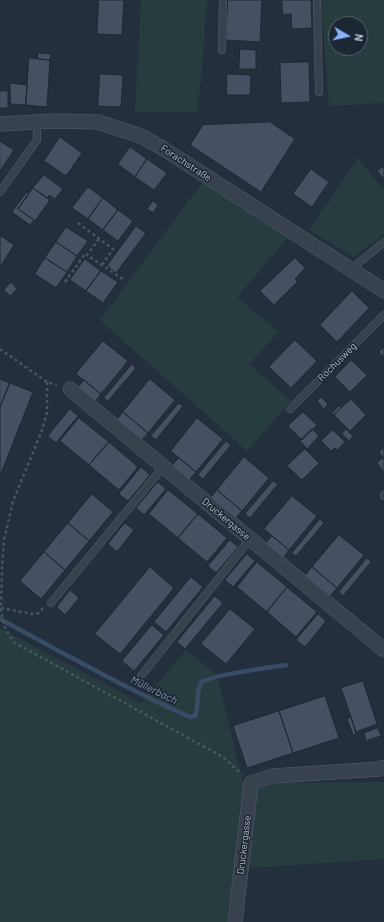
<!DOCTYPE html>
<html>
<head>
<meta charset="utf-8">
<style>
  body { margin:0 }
  #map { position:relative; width:384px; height:922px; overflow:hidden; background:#242f3e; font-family:Barlow,sans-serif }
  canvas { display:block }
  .north { position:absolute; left:328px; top:16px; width:40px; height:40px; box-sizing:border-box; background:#1d2633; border:1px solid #59626f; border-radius:50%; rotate:99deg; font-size:11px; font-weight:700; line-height:16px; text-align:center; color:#b4bcc9 }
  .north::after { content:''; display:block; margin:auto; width:14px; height:18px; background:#8ab4f8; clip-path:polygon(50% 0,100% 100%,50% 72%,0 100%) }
</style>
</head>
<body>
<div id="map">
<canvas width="384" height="922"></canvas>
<div class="north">N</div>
</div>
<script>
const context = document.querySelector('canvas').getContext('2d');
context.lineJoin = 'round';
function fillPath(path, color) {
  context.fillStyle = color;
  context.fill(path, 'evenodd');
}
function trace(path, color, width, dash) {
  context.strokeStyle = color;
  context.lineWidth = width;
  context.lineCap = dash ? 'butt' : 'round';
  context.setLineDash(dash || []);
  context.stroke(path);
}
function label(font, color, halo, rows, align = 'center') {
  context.font = font + ' Barlow,sans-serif';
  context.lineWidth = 3;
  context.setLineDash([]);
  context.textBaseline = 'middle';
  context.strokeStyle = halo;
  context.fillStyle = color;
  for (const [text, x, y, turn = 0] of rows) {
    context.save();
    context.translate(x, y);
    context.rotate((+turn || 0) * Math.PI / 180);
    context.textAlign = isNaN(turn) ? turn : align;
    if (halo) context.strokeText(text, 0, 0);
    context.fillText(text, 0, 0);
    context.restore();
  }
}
fillPath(new Path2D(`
  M141 0H207L201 80 197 112H135Z
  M321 0H384V103L329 106ZM336 24H360V48H336Z
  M358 158 384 190V234L354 257 309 230Z
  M203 182 289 237 237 297 279 332 249 364 291 401 247 451 100 320Z
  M0 628 141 703 186 650 217 675 243 783 384 782V859L234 869 227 922H0Z`), '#263c3f');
trace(new Path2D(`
  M0 619C63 653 125 688 190 717L195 716C199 707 196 691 201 683 207 675 273 667 286 665`), '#394c67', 4.5);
const building = new Path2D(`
  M99 0H124L122 35 97 34Z
  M228 0H262L260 42 226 40Z
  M282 0H311L312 28 292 29 291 14 283 15Z
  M240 49 256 50V69H239Z
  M38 53 51 54 50 60 38 59Z
  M29 58 50 60 47 107 26 105Z
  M309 62 310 102 281 103 280 63Z
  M100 74 123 75 121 107 98 106Z
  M227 74 251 75 250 95H227Z
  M10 83 27 85 26 105 11 104Z
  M0 91H8V108H0Z
  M270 122 295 139 261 192 190 145 203 125Z
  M60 137 82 153 66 176 44 161Z
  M0 141 14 150 0 171Z
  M130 147 147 159 135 177 118 164Z
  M147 159 167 173 154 190 135 177Z
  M384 166V179L377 171Z
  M311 169 329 182 312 207 293 194Z
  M44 175 63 189 55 199 49 195 47 198 33 188Z
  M88 187 103 198 88 219 72 208Z
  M33 188 50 200 35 221 18 209Z
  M27 192 29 194 18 209 34 220 30 225 12 212Z
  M103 198 118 210 103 230 88 219Z
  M153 201 158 205 153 213 147 209Z
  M118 210 133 221 118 241 103 230Z
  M136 226 146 233 116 273 107 266Z
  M66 227 88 241 77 256 56 242Z
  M1 236 14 245 0 267V238Z
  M56 242 77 256 67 272 45 258Z
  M45 258 67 272 56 288 35 274Z
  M295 258 305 268 295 279 298 281 274 305 260 291Z
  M85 259 101 271 86 291 70 280Z
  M101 271 118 282 103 303 86 291Z
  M11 282 17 289 10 296 4 290Z
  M352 291 369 308 337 342 320 325Z
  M295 340 317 361 291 388 269 367Z
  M103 341 128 361 101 394 76 374Z
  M384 347V357L379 352Z
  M351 360 367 375 350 392 335 377Z
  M132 364 136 368 108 401 104 398Z
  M0 379 10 383 0 407Z
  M150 379 175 400 148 433 123 412Z
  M84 380 101 394 94 403 77 389Z
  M10 383 33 392 0 476V407Z
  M321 397 328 404 324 409 317 401Z
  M351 399 366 415 350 431 334 415Z
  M179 403 183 406 156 440 151 436Z
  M339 406 341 408 334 415 332 413Z
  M70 409 78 416 56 443 48 436Z
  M123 412 148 433 140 442 116 421Z
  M303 412 317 425 302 440 288 426Z
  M79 418 109 442 89 465 60 441Z
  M197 418 223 439 196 472 171 451Z
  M312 429 319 436 307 449 300 441Z
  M346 429 353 436 349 441 342 434Z
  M333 430 345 442 337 450 335 448 331 451 321 441Z
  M226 441 231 445 203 479 198 475Z
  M109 442 138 467 119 490 89 465Z
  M384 448V459L379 452Z
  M305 449 319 463 302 480 287 466Z
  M244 457 269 478 242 511 217 490Z
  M179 458 196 472 189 480 172 466Z
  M383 458 384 459V473L377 463Z
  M141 467 150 475 128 501 119 494Z
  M273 481 278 484 250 518 245 514Z
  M158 482 166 489 144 515 136 508Z
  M168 490 198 514 178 538 149 514Z
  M217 490 242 511 235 519 210 499Z
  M92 494 113 512 89 541 68 523Z
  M292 496 317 516 289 550 264 529Z
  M198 514 227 538 207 562 178 538Z
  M320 519 324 523 296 556 292 553Z
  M68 523 89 541 65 570 44 552Z
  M125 523 134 530 117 552 108 544Z
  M339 535 364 555 337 588 312 567Z
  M272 536 289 550 283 558 266 543Z
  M230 540 238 547 216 573 208 566Z
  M44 552 65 570 41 599 20 581Z
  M247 554 255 561 233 587 225 580Z
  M367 558 371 562 343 596 339 592Z
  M257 562 287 587 267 612 237 587Z
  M150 567 174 588 120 654 95 634Z
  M312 567 337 588 330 596 305 576Z
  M191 577 203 587 166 632 154 622Z
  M287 587 317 612 296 637 267 612Z
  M70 590 79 598 65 615 57 607Z
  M215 596 223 603 185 649 177 642Z
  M230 609 255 629 226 664 201 644Z
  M318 614 326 621 305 647 296 640Z
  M152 625 164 635 134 671 122 661Z
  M363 681 377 724 356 732 341 688Z
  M325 696 339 738 293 753 279 711Z
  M279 711 293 753 247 768 233 726Z
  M351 717 356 734 353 735 347 719Z
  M378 728 381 736 366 741 364 733Z`);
fillPath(building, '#455162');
trace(building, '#1f2835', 1);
const service = new Path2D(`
  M317 0 319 92
  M222 50 223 0
  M0 192 37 140V122
  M350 270 384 242
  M290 409 384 315
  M384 496V495
  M51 603 163 467
  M141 676 250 539`);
const minor = new Path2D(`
  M0 124 53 121 98 122 141 136 164 149 384 291
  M70 389 384 650
  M235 922 251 783 272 776 380 769 384 767`);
trace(service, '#565f6c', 8);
trace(minor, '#565f6c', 15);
trace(new Path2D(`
  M78 223 113 249 102 265
  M99 239 87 255 123 279
  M65 282 85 254 87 255
  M0 349 47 382 57 385
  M47 382V413L41 433 13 501 4 540 2 569 1 612 5 627 9 635 15 643 223 757 242 774
  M1 608 32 614 39 613 43 608`), '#44595c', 2.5, [3, 3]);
trace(service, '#38414e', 7);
trace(minor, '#38414e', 14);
label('10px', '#b4bcc9', '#1d2633', [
  ["Forachstraße",186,163,33],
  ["Rochusweg",337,362,-45],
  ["Druckergasse",226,519,40],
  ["Druckergasse",244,845,-83]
]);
label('italic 11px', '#7c92b1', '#1d2633', [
  ["Müllerbach",154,690,26]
]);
</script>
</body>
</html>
